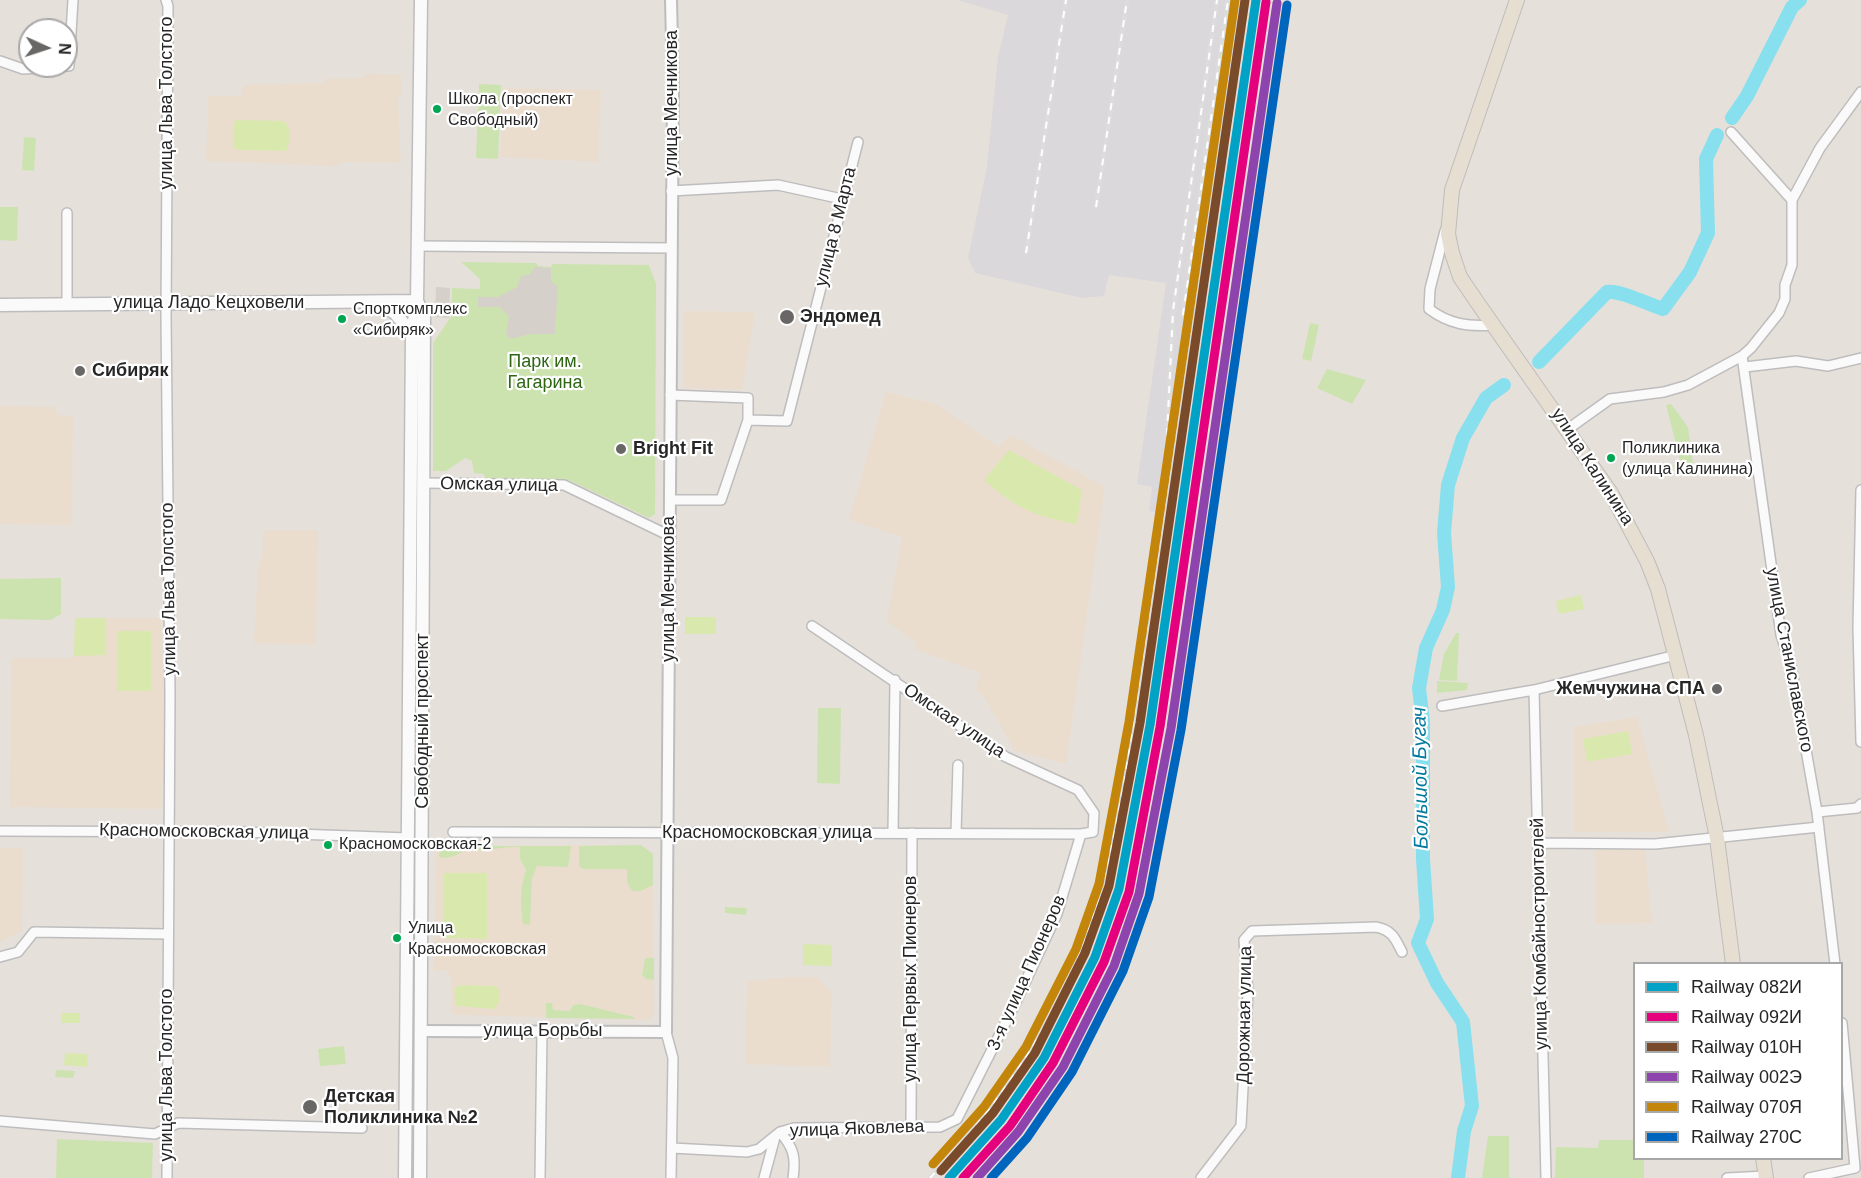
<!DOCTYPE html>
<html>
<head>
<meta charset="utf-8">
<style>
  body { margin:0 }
  #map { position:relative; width:1861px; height:1178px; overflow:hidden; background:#e6e0db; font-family:Helvetica,sans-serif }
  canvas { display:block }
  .legend { position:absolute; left:1633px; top:962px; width:210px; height:198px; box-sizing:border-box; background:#fff; border:2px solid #a8a8a8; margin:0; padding:8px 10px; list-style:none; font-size:18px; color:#262626 }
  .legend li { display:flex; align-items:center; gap:12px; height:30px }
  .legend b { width:30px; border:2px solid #a8a8a8 }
  .north { position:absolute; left:18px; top:18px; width:60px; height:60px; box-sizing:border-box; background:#fff; border:2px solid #a8a8a8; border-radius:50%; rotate:93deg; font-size:16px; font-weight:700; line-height:24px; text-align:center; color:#262626 }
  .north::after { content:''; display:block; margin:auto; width:21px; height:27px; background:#696765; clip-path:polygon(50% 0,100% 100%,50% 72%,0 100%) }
</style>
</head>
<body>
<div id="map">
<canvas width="1861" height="1178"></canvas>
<ul class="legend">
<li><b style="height:8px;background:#02a2c6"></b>Railway 082И</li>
<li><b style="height:8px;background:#e5007d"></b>Railway 092И</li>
<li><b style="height:8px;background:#7a4b2a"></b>Railway 010Н</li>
<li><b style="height:8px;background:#8e44ad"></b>Railway 002Э</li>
<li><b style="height:8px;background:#c3860a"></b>Railway 070Я</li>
<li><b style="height:8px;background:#0065bd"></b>Railway 270С</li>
</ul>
<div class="north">N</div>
</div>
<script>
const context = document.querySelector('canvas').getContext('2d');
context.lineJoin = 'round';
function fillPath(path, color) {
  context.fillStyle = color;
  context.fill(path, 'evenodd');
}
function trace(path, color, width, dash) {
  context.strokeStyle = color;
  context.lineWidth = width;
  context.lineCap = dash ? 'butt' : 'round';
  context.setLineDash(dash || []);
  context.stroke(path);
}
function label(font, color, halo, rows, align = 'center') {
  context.font = font + ' Helvetica,sans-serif';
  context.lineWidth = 4.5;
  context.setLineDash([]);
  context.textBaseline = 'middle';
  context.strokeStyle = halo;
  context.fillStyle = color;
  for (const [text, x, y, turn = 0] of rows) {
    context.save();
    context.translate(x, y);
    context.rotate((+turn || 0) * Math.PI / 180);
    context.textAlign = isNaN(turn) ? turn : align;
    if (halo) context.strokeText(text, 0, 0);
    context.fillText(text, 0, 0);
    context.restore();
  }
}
fillPath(new Path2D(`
  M957 0H1242L1167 514 1149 511 1152 487 1137 484 1166 283 1109 275 1104 296 1082 298 975 273 968 258 987 167 998 57 1008 15Z`), '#dbd8db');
fillPath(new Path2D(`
  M367 74 401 75V95L398 98 401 163 343 162 335 166 206 161 208 96H241L244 85 322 83 328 79 363 78Z
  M503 88 601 90 598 162 500 157Z
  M683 311 755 312 742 390 683 388Z
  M886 392 936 404 998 447 1010 435 1105 487 1066 764 1015 751 984 697 975 689 981 673 914 649 917 644 887 621 902 537 849 520Z
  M0 406 56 407 57 415 73 416 72 525 0 524Z
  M318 530 316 645 254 643 258 567 263 553V531Z
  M75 618H161L164 707 162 809 10 807 11 658H74Z
  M1637 717 1669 832H1574V727Z
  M641 845 653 854 654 1015 649 1020 457 1015 451 1013 452 984 448 971H434L436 846Z
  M0 848H23L22 931 0 942Z
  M1645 849 1652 923 1596 924 1595 850Z
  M793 977H817L832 993 830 1067 745 1064 747 981Z`), '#ebddce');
fillPath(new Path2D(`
  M479 84 501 85 498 159 476 158Z
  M24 137 36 138 34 171 22 170Z
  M0 207H18L17 241 0 240Z
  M461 262 536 263 538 266 551 267 553 264 649 265 656 284 655 514 649 518 569 480 485 478 484 474 474 473 472 461 465 458 446 471H433V343L451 317 452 288 480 289V279Z
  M1310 323 1319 325 1311 361 1302 359Z
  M1327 369 1366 380 1352 404 1317 388Z
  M1671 404 1688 427 1693 464 1691 475 1682 476 1673 466 1676 463 1679 467 1681 464 1666 405Z
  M61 578V614L51 620 0 619V579Z
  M1456 633H1459L1457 681 1439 680 1444 654Z
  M1437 681 1468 683 1467 690 1437 693Z
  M818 708H841L840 784 817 783Z
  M641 845 653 854V885L641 891H632L627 882V869H583L579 866V846Z
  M440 846H571L568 867 537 866 532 879 530 925 523 924C520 906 520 887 526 870L520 859V847C501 846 487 852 468 849 458 854 450 860 439 857Z
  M725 907 747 908 746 915 725 913Z
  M645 958H654V980L646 979 642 975Z
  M546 1003H552L553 1010 570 1011 573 1005 580 1004 634 1017V1019L546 1018Z
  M344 1046 346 1064 320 1066 318 1049Z
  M56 1070 75 1071 73 1078 55 1077Z
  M1488 1136H1509V1178H1482Z
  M57 1139 153 1143 152 1178H56Z
  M1599 1140H1634V1158L1644 1159V1178H1555L1556 1147 1598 1148Z`), '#cce3b0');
fillPath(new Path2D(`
  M236 120 284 121C292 127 291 143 286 151L238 150 233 147V125Z
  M1009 450 1082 490 1077 524C1035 517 1016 508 984 480Z
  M1581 595 1584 609 1559 614 1556 601Z
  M685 617H716V634H685Z
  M75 618H106V655L74 656Z
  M117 631H151V691H117Z
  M1628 731 1632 754 1587 762 1583 739Z
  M444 873H487V939L443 938Z
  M803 944 832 945V966L803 965Z
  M460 985 495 986 500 990 499 1003 494 1009 456 1006 454 989Z
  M61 1013H80V1023H61Z
  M65 1053 88 1054 87 1067 64 1065Z`), '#d9e8ad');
fillPath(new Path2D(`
  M535 267 551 268V282L558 286 555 334H531L510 339 506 333 509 317 500 307H478V297H498L517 287 521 276 530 274Z
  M436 287 450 288 449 318 435 317Z`), '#d6d0ca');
trace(new Path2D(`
  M1732 118 1747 96 1792 7 1800 0
  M1539 362 1607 292C1620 290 1647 304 1663 309L1690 272 1708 233 1706 159 1717 135
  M1458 1178 1464 1131 1472 1106 1463 1022 1437 983 1418 943 1427 919 1423 859V722L1419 688 1426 648 1443 610 1448 587 1444 533 1448 485 1463 438 1486 398 1504 385`), '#88e0ee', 14);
const minor = new Path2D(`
  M166 0 168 6 166 316 170 694 167 1178
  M0 61 23 69 69 66 73 0
  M671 191 778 185 842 199
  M1792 200 1820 148 1861 92
  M1445 231 1430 289 1429 309C1449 324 1468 327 1493 325
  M418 246 671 248
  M67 303V213
  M1742 356 1781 635 1791 665 1817 812 1835 964
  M1745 367 1796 361 1828 366 1861 358
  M670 395 748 398V420
  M1568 429 1610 399 1664 392 1688 385 1742 356 1751 348 1779 313 1785 299V285L1792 265V200L1731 132
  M425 483 564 485 670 536
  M1861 490 1858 628 1861 742
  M670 500H721L748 420 787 421 858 142
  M1534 690 1546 1178
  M1442 706 1534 690 1676 655
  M1817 812 1857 808 1861 804
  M0 831 240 832 408 838
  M453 832 1081 834
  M893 833 895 680
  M956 833 958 765
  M1539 843 1655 844 1819 827
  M0 957 18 952 34 932 167 934
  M666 1032 673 1058 671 1178
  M0 1121 155 1134 178 1123 362 1128
  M911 1126 912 833
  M780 1132C794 1148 796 1158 793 1178
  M672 1148 747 1152 759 1149 780 1132 794 1128 940 1127 957 1119 1015 1004 1057 914 1081 834 1093 832 1094 813 1078 790 1006 757 812 626
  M540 1178 542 1031
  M764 1178 775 1137
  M1201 1178 1241 1126 1248 992 1244 940 1252 931 1376 927C1392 930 1395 938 1402 952
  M1727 1178 1765 1176
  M1809 1178 1855 1168 1842 1023`);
const tertiary = new Path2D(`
  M420 1031 666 1032 673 87 671 0`);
const secondary = new Path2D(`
  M417 301 424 316 420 1178
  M375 302 395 313 412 334
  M0 305 417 301
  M405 1178 412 334 417 301 421 0`);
const primary = new Path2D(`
  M1517 0 1452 190 1448 234 1452 253 1460 277 1477 302 1611 493 1647 561 1658 589 1696 735 1717 838 1733 964
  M1763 1158 1766 1178`);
trace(minor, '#bebdbd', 12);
trace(tertiary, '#bebdbd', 14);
trace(secondary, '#bebdbd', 15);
trace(primary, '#bebcbb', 16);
trace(minor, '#fbfafa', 9);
trace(tertiary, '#fbfafa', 10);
trace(secondary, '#fbfafa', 12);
trace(primary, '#e6ded0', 14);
const rail = new Path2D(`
  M1096 207 1127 0
  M1026 253 1066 0
  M1183 315 1228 0
  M1167 435 1173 311 1217 0
  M930 1178C997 1108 1057 1022 1089 929 1105 880 1116 829 1125 778L1238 0`);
trace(rail, '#dcdcdd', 4.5);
trace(rail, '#fff', 2, [7]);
trace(new Path2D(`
  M949 1178 1001 1120 1044 1058 1095 957 1119 889 1150 725 1256 0`), '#02a2c6', 9);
trace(new Path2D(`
  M963 1178 1010 1126 1053 1063 1104 962 1129 892 1160 727 1266 2`), '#e5007d', 9);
trace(new Path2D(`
  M941 1171 993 1113 1035 1053 1085 953 1109 886 1140 723 1245 0`), '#7a4b2a', 9);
trace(new Path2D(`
  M977 1178 1018 1132 1063 1067 1114 966 1139 894 1171 728 1277 3`), '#8e44ad', 9);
trace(new Path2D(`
  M933 1164 984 1107 1026 1047 1076 949 1099 884 1129 722 1235 0`), '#c3860a', 9);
trace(new Path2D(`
  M991 1178 1027 1138 1072 1072 1123 971 1149 897 1181 730 1287 5`), '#0065bd', 9);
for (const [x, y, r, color] of [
  [437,109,5,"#00a651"],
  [787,317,8,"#696765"],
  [342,319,5,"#00a651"],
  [80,371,6,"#696765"],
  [621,449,6,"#696765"],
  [1611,458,5,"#00a651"],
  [1717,689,6,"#696765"],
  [328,845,5,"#00a651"],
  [397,938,5,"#00a651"],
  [310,1107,8,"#696765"]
]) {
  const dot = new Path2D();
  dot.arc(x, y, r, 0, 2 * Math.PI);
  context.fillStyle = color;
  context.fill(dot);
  trace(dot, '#fff', 2);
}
label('16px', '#262626', '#fff', [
  ["Школа (проспект",448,100],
  ["Свободный)",448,121],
  ["Спорткомплекс",353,310],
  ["«Сибиряк»",353,331],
  ["Поликлиника",1622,449],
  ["(улица Калинина)",1622,470],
  ["Красномосковская-2",339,845],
  ["Улица",408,929],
  ["Красномосковская",408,950]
], 'left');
label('18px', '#262626', '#fff', [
  ["улица Льва Толстого",167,103,-90],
  ["улица Мечникова",672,103,-90],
  ["улица 8 Марта",836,227,-76],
  ["улица Ладо Кецховели",209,303],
  ["улица Калинина",1592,467,57],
  ["Омская улица",499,485,1],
  ["улица Льва Толстого",169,589,-91],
  ["улица Мечникова",669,589,-90],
  ["улица Станиславского",1789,660,79],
  ["Свободный проспект",423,721,-90],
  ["Омская улица",954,721,34],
  ["Красномосковская улица",204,832,1],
  ["Красномосковская улица",767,833],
  ["улица Комбайностроителей",1540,934,-91],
  ["3-я улица Пионеров",1027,973,-66],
  ["улица Первых Пионеров",911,979,-90],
  ["Дорожная улица",1245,1015,-89],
  ["улица Борьбы",543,1031],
  ["улица Льва Толстого",167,1075,-90],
  ["улица Яковлева",857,1129,-2]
]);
label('bold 18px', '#262626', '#fff', [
  ["Эндомед",800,317],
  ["Сибиряк",92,371],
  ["Bright Fit",633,449],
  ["Жемчужина СПА",1705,689,"right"],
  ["Детская",324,1097],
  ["Поликлиника №2",324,1118]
], 'left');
label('18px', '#2e6614', '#fff', [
  ["Парк им.",545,362],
  ["Гагарина",545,383]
]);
label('italic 20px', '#047a9d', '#fff', [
  ["Большой Бугач",1421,778,-91]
]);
</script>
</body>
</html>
